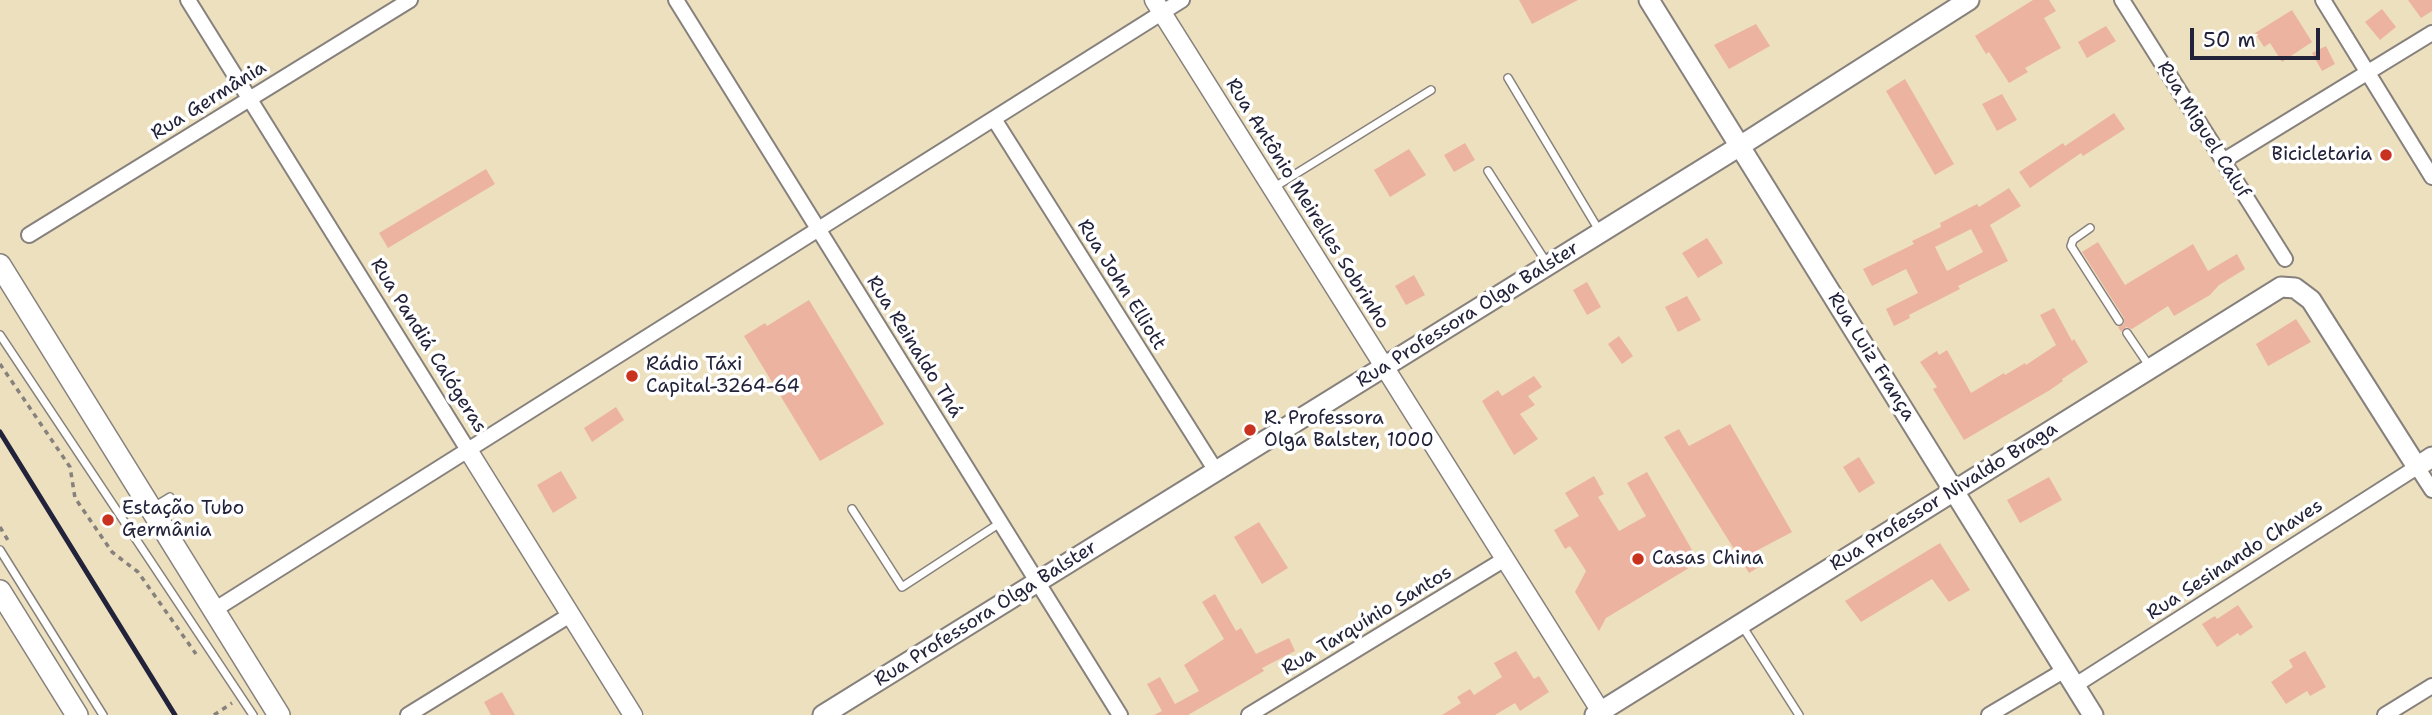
<!DOCTYPE html>
<html>
<head>
<meta charset="utf-8">
<style>
  body { margin:0 }
  #map { position:relative; width:2432px; height:715px; overflow:hidden; background:#ece0bf; font-family:"Shantell Sans",sans-serif }
  canvas { display:block }
  .scale { position:absolute; left:2190px; top:28px; width:130px; height:32px; box-sizing:border-box; border:4px solid #22223b; border-top:0; padding-left:9px; font-size:21px; line-height:24px; white-space:nowrap; color:#22223b; -webkit-text-stroke:5px #fff; paint-order:stroke }
</style>
</head>
<body>
<div id="map">
<canvas width="2432" height="715"></canvas>
<div class="scale">50 m</div>
</div>
<script>
const context = document.querySelector('canvas').getContext('2d');
context.lineJoin = 'round';
function fillPath(path, color) {
  context.fillStyle = color;
  context.fill(path, 'evenodd');
}
function trace(path, color, width, dash) {
  context.strokeStyle = color;
  context.lineWidth = width;
  context.lineCap = dash ? 'butt' : 'round';
  context.setLineDash(dash || []);
  context.stroke(path);
}
function label(font, color, halo, rows, align = 'center') {
  context.font = font + ' "Shantell Sans",sans-serif';
  context.lineWidth = 7;
  context.setLineDash([]);
  context.textBaseline = 'middle';
  context.strokeStyle = halo;
  context.fillStyle = color;
  for (const [text, x, y, turn = 0] of rows) {
    context.save();
    context.translate(x, y);
    context.rotate((+turn || 0) * Math.PI / 180);
    context.textAlign = isNaN(turn) ? turn : align;
    if (halo) context.strokeText(text, 0, 0);
    context.fillText(text, 0, 0);
    context.restore();
  }
}
fillPath(new Path2D(`
  M1519 0H1578L1532 24Z
  M2033 0H2049L2056 11 2044 18 2061 48 2025 68 2028 72 2009 83 1989 52 1986 54 1975 36Z
  M2408 0H2432V11L2421 18Z
  M2382 9 2396 27 2380 40 2365 22Z
  M2292 10 2312 42 2282 62 2270 43 2264 47 2255 33Z
  M1756 24 1770 46 1729 69 1714 45Z
  M2106 26 2116 41 2087 58 2078 42Z
  M2326 46 2335 64 2322 71 2312 53Z
  M1905 79 1954 164 1935 175 1886 91Z
  M2002 94 2017 120 1997 131 1982 104Z
  M2114 113 2125 129 2083 156 2081 153 2030 188 2019 172 2063 143 2065 146Z
  M1465 143 1475 160 1454 172 1444 155Z
  M1409 149 1426 175 1390 197 1374 170Z
  M486 169 495 184 388 248 379 233Z
  M2009 188 2021 206 1990 225 2008 261 1958 286 1960 289 1909 315 1910 318 1894 326 1886 309 1918 293 1906 269 1872 286 1863 269 1914 244 1912 241 1941 227 1940 223 1977 204 1979 207ZM1971 229 1983 252 1947 271 1935 247Z
  M1707 238 1723 263 1698 278 1682 253Z
  M2098 242 2125 285 2193 244 2208 271 2237 254 2245 269 2219 285 2210 295 2174 316 2168 306 2132 329 2126 327 2121 332 2118 327 2124 324V318L2082 252Z
  M1414 275 1425 295 1406 305 1395 286Z
  M1587 282 1601 307 1587 315 1573 290Z
  M1687 296 1701 320 1678 332 1665 307Z
  M809 300 884 424 820 461 744 336 765 323 767 326Z
  M2054 308 2072 341 2074 339 2088 362 2062 379 2063 381 2050 390 1964 440 1933 389 1937 387 1920 362 1937 351 1939 355 1947 350 1971 393 2004 373 2005 375 2025 363 2026 365 2056 345 2040 315Z
  M2296 319 2311 342 2268 366 2256 344Z
  M1619 336 1633 356 1622 364 1608 344Z
  M1534 376 1542 387 1528 396 1535 405 1520 414 1538 439 1514 455 1482 401 1498 390 1502 396Z
  M616 407 624 420 592 442 584 428Z
  M1730 424 1792 532 1756 551 1764 564 1749 573 1664 437 1679 429 1689 446Z
  M1859 457 1875 483 1859 493 1843 467Z
  M561 471 577 498 553 513 537 485Z
  M1647 472 1699 562 1606 618 1599 631 1575 592 1586 571 1570 546 1565 549 1554 530 1579 516 1565 493 1594 476 1604 494 1598 497 1619 531 1646 516 1627 483Z
  M2049 477 2062 500 2020 523 2007 500Z
  M1259 522 1288 568 1262 584 1234 537Z
  M1940 543 1970 590 1949 602 1932 579 1861 622 1845 601Z
  M1215 594 1236 631 1241 628 1256 654 1289 638 1295 651 1262 668 1264 671 1188 715H1154L1162 711 1147 684 1160 677 1175 704 1199 691 1184 665 1224 639 1202 602Z
  M2238 605 2253 627 2240 636 2238 633 2217 647 2202 624 2215 616 2217 619Z
  M1516 651 1534 679 1539 676 1549 692 1520 711 1515 703 1495 715H1442L1461 703 1457 697 1470 689 1474 695 1502 677 1494 663Z
  M2305 651 2326 687 2310 696 2307 691 2286 704 2271 682 2293 667 2289 660Z
  M502 692 515 715H491L484 702Z`), '#edb3a1');
const service = new Path2D(`
  M1508 78 1600 232
  M1488 171 1548 265
  M1273 188 1431 90
  M2090 228 2073 240 2071 246 2119 321
  M2127 333 2150 367
  M0 335 253 715
  M152 508 170 497
  M852 509 902 587 1000 523
  M0 550 103 715
  M1741 624 1799 715`);
const minor = new Path2D(`
  M188 0 468 450
  M676 0 1120 715
  M2122 0 2285 259
  M2323 0 2432 177
  M994 119 1216 471
  M2223 161 2432 33
  M29 235 410 0
  M214 610 1182 0
  M2074 686 2417 467 2432 490
  M408 715 570 615
  M1249 715 1505 559
  M1989 715 2065 670
  M2385 715 2432 686`);
const tertiary = new Path2D(`
  M1154 0 1603 715
  M468 450 633 715`);
const secondary = new Path2D(`
  M1649 0 2093 715
  M823 715 1740 146 1969 0
  M1595 715 2281 287 2295 288 2311 300 2417 467 2432 457`);
const primary = new Path2D(`
  M0 265 279 715
  M0 591 77 715`);
trace(service, '#87817d', 10);
trace(minor, '#87817d', 18);
trace(tertiary, '#87817d', 21);
trace(secondary, '#87817d', 23);
trace(primary, '#87817d', 24);
trace(new Path2D(`
  M0 364 70 467 75 498 112 552 138 572 196 654
  M0 527 9 542
  M214 715 232 703`), '#87817d', 3.5, [5, 5]);
trace(service, '#fff', 7);
trace(minor, '#fff', 14);
trace(tertiary, '#fff', 18);
trace(secondary, '#fff', 19);
trace(primary, '#fff', 21);
trace(new Path2D(`
  M0 432 175 715`), '#22223b', 5);
for (const [x, y, r, color] of [
  [2386,155,7,"#c8321e"],
  [632,376,7,"#c8321e"],
  [1250,430,7,"#c8321e"],
  [108,520,7,"#c8321e"],
  [1638,559,7,"#c8321e"]
]) {
  const dot = new Path2D();
  dot.arc(x, y, r, 0, 2 * Math.PI);
  context.fillStyle = color;
  context.fill(dot);
  trace(dot, '#fff', 2.5);
}
label('19px', '#22223b', '#fff', [
  ["Rua Germânia",209,101,-32],
  ["Rua Miguel Caluf",2203,130,58],
  ["Rua Antônio Meirelles Sobrinho",1307,204,58],
  ["Rua John Elliott",1121,285,58],
  ["Rua Professora Olga Balster",1468,315,-32],
  ["Rua Pandiá Calógeras",428,346,58],
  ["Rua Reinaldo Thá",914,347,58],
  ["Rua Luiz França",1871,357,58],
  ["Rua Professor Nivaldo Braga",1944,497,-32],
  ["Rua Sesinando Chaves",2235,560,-33],
  ["Rua Professora Olga Balster",986,614,-32],
  ["Rua Tarquínio Santos",1367,621,-31]
]);
label('19px', '#22223b', '#fff', [
  ["Bicicletaria",2372,155,"right"],
  ["Rádio Táxi",646,365],
  ["Capital-3264-64",646,387],
  ["R. Professora",1264,419],
  ["Olga Balster, 1000",1264,441],
  ["Estação Tubo",122,509],
  ["Germânia",122,531],
  ["Casas China",1652,559]
], 'left');
</script>
</body>
</html>
